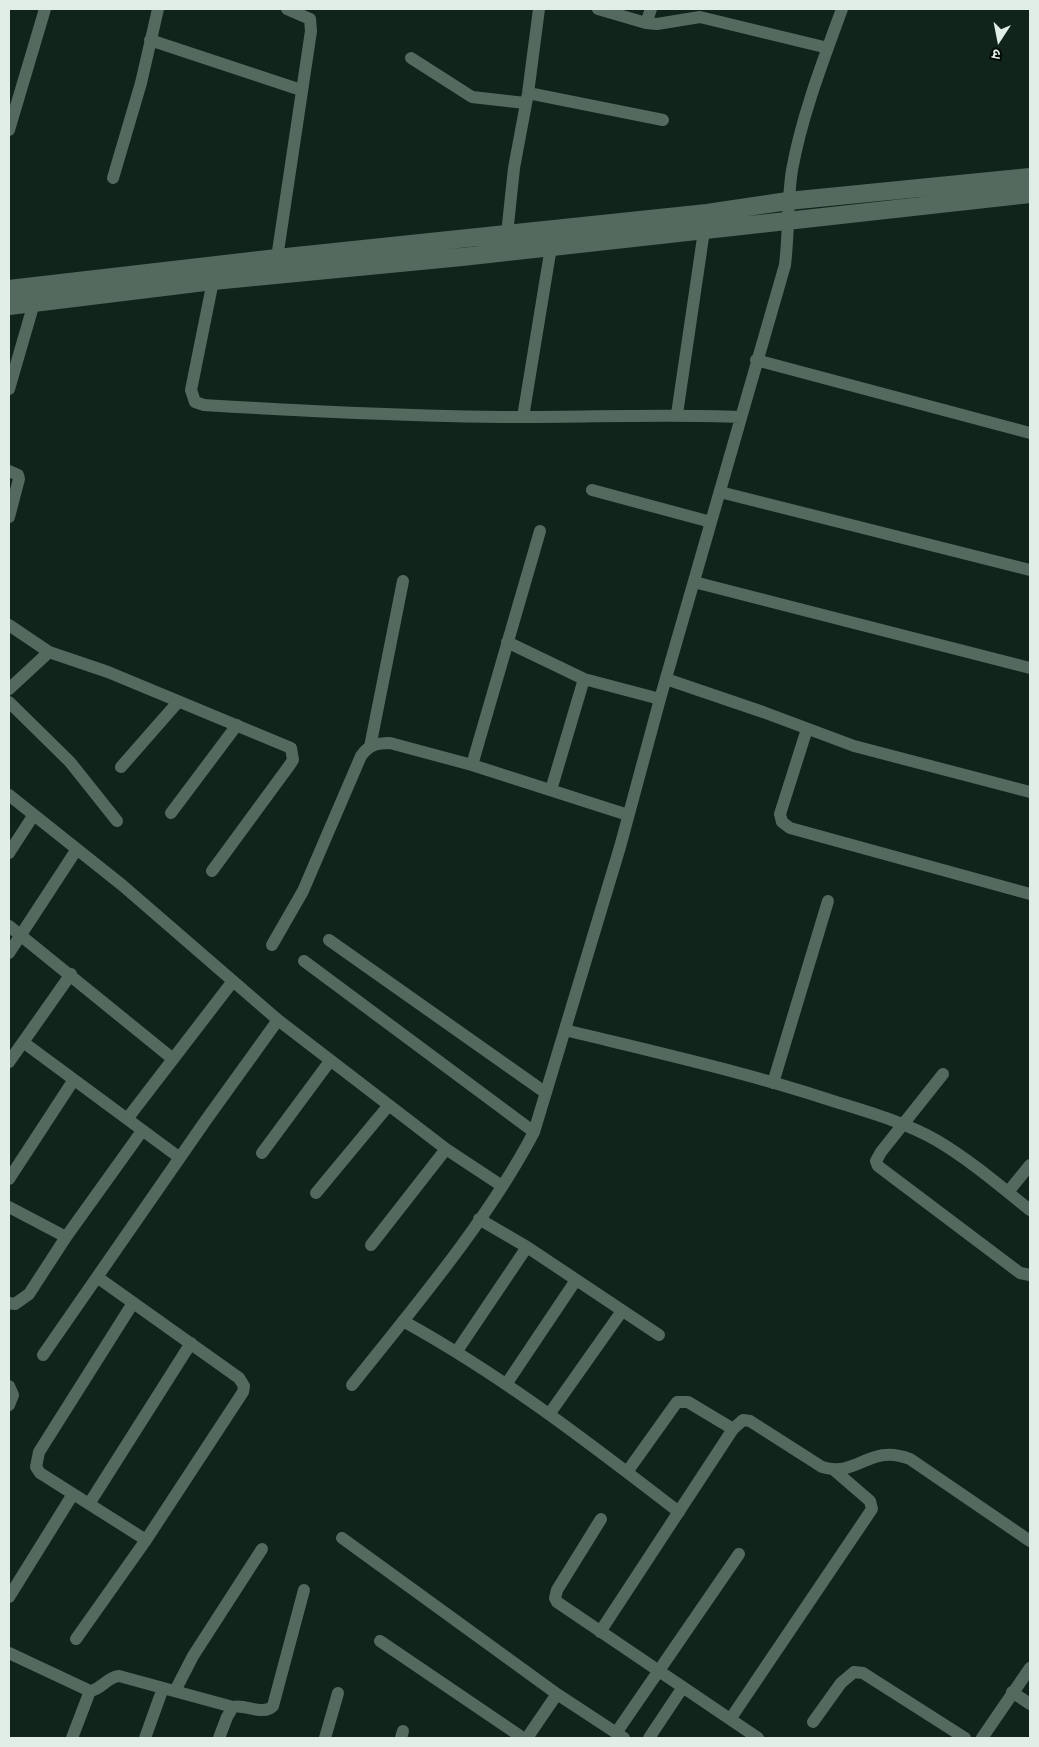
<!DOCTYPE html>
<html>
<head>
<meta charset="utf-8">
<style>
  body { margin:0 }
  #map { position:relative; width:1039px; height:1747px; overflow:hidden; background:#11241b; font-family:"Crimson Pro","Noto Sans Devanagari",serif }
  canvas { display:block }
  .frame { position:absolute; inset:0; border:10px solid #e1ede7; pointer-events:none }
  .north { position:absolute; left:974px; top:15px; width:50px; height:50px; -webkit-text-stroke:4px #040b07; paint-order:stroke; rotate:191deg; font-size:14px; font-weight:700; line-height:20px; text-align:center; color:#e1ede7 }
  .north::after { content:''; display:block; margin:auto; width:18px; height:22px; background:#e1ede7; clip-path:polygon(50% 0,100% 100%,50% 72%,0 100%) }
</style>
</head>
<body>
<div id="map">
<canvas width="1039" height="1747"></canvas>
<div class="frame"></div>
<div class="north">उ</div>
</div>
<script>
const context = document.querySelector('canvas').getContext('2d');
context.lineJoin = 'round';
function trace(path, color, width, dash) {
  context.strokeStyle = color;
  context.lineWidth = width;
  context.lineCap = dash ? 'butt' : 'round';
  context.setLineDash(dash || []);
  context.stroke(path);
}
trace(new Path2D(`
  M598 9 646 23 657 24 700 17 828 48
  M646 23 651 9
  M150 40 301 90
  M411 58 472 97 525 103
  M528 93 663 120
  M9 130 45 9
  M113 178 141 83 158 9
  M507 234 514 168 528 93 539 9
  M277 258 311 31 310 19 287 9
  M213 281 191 390 195 402 204 405C310 411 415 417 521 417 595 417 668 414 741 417
  M756 360 1030 433
  M9 389 34 303
  M677 414 705 224
  M523 417 551 247
  M9 471 18 475 19 479 9 517
  M592 490 711 522
  M720 492 1030 570
  M694 582 1030 668
  M9 625 49 652 108 672 291 748 293 760 289 766 212 871
  M507 642 584 679 660 699
  M666 679 763 712 854 746 1030 792
  M9 689 49 652
  M9 702 70 762 117 821
  M807 729 780 814 782 822 790 828 1030 894
  M370 747 403 581
  M472 765 540 531
  M121 767 178 702
  M551 790 584 679
  M9 795 122 885 278 1020 446 1149 502 1186
  M171 813 237 725
  M9 853 33 816
  M9 926 173 1059
  M329 940 546 1093
  M272 945 303 891 361 756C369 745 376 743 390 743L472 765 628 815
  M9 953 77 849
  M304 961 534 1132
  M565 1030C655 1052 745 1072 833 1101 868 1112 904 1122 936 1140 970 1160 1000 1186 1030 1210
  M23 1042 180 1158
  M9 1062 71 974
  M943 1074 881 1152 876 1161 878 1166 1020 1273 1030 1275
  M773 1083 828 901
  M127 1119 233 981
  M262 1153 330 1061
  M9 1179 73 1081
  M1008 1192 1030 1165
  M316 1193 389 1105
  M9 1207 66 1237
  M479 1219 527 1247 659 1335
  M371 1245 446 1149
  M9 1303 15 1304 29 1294 66 1237 142 1131
  M133 1303 39 1452 36 1467 40 1473 146 1540
  M403 1321C503 1376 589 1443 679 1512
  M457 1351 527 1247
  M43 1355 206 1120 278 1020
  M507 1383 576 1280
  M352 1385C415 1306 488 1220 534 1132L620 847 660 699 785 265C789 233 787 202 792 170 802 115 823 61 842 9
  M9 1386 13 1395 9 1405
  M550 1413 622 1311
  M627 1472 677 1402H688L733 1429
  M89 1504 191 1343
  M601 1519 557 1590 555 1598 557 1602 758 1738
  M342 1538 557 1694 624 1738
  M9 1597 73 1494
  M600 1632 733 1429 743 1420 750 1421 822 1467C859 1478 868 1443 910 1459L1030 1541
  M76 1639 146 1540 243 1392 244 1386 239 1378 97 1277
  M380 1641 523 1738
  M9 1653 90 1691C102 1689 107 1677 119 1676L233 1707
  M175 1691 193 1656 262 1549
  M1012 1692 1030 1704
  M731 1718 872 1509 870 1501 834 1470
  M813 1722 841 1683 854 1672 863 1673 965 1738
  M616 1733 739 1554
  M72 1738 90 1691
  M145 1738 163 1688
  M219 1738 227 1717 233 1707C246 1704 263 1716 273 1706L304 1590
  M325 1738 338 1693
  M401 1738 403 1731
  M527 1738 557 1694
  M649 1738 683 1687
  M982 1738 1030 1668`), '#556a5f', 12);
trace(new Path2D(`
  M9 289 277 258 707 213 788 201 1030 177
  M9 306 213 281 462 257 1030 194`), '#556a5f', 18);
</script>
</body>
</html>
